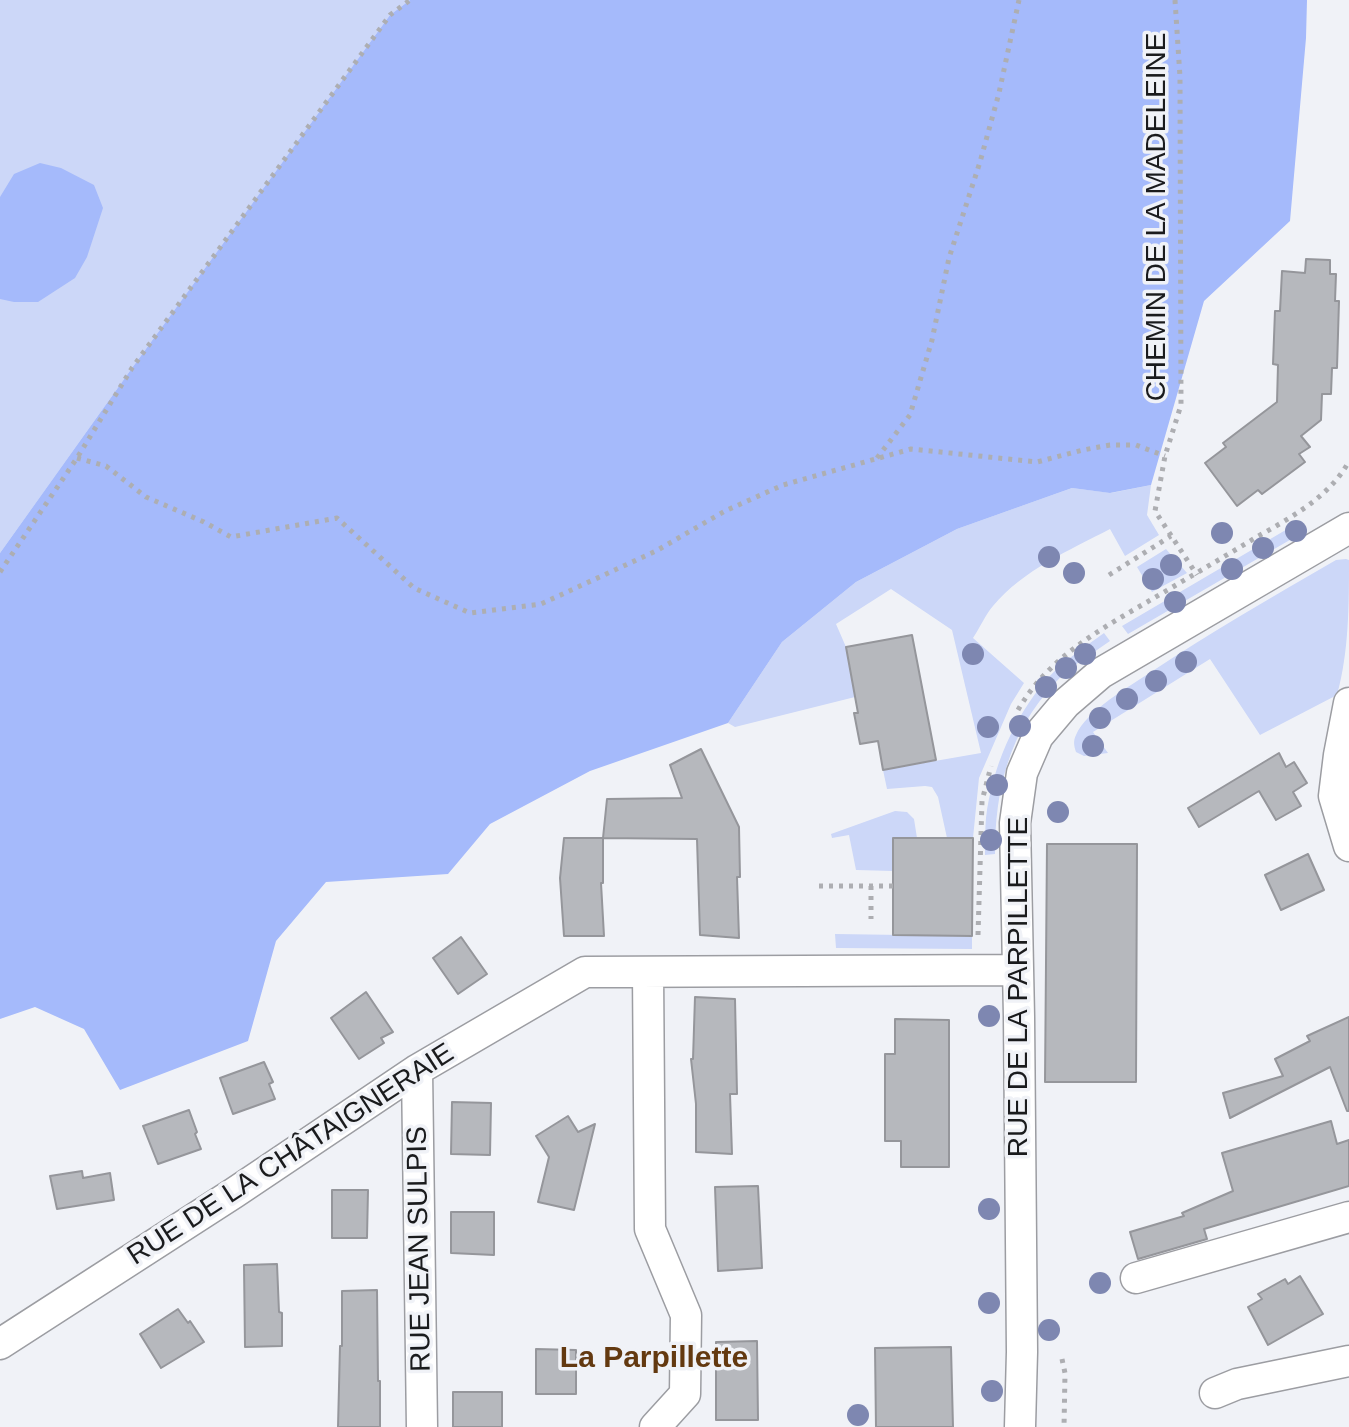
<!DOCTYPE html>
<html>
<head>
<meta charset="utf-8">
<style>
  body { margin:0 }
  canvas { display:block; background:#f0f2f7 }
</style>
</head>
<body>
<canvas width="1349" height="1427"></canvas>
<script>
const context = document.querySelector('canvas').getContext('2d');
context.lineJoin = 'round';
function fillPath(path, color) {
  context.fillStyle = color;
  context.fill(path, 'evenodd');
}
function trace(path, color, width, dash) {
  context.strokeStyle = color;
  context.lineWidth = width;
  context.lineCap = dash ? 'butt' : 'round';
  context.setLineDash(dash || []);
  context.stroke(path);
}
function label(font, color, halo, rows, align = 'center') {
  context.font = font + ' Arial,sans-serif';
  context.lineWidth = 7;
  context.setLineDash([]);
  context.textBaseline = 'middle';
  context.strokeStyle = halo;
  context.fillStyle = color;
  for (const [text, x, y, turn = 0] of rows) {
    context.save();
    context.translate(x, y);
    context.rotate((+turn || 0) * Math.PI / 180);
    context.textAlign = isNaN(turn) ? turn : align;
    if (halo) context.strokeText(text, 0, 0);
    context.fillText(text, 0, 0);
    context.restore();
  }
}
fillPath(new Path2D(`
  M0 0H410L390 15 132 368 0 553Z
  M1151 485 1147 515 1159 535 1125 556 1110 529C1070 550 1023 570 993 606 985 615 980 628 973 638L1024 683 1011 704 979 778 973 838H947L938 797 932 787 925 786 887 789 883 770 981 753 952 630 891 589 836 624 846 647 855 697 735 727 728 723 782 642 856 582 957 529 1072 488 1111 493Z
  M1301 521 1307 530 1128 634 1122 626Z
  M1166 549 1187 573 1152 592 1137 567Z
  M1346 559 1349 560C1349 605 1349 652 1337 695L1260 735 1210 659 1093 732 1108 753 1084 756 1076 752C1074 746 1073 741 1076 735 1086 711 1130 686 1151 672 1211 632 1274 596 1336 560Z
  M1104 633 1110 641C1092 654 1070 666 1055 683 1009 732 995 790 995 854L985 855C985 842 985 830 986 818 992 768 1014 717 1047 679 1063 661 1085 647 1104 633Z
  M895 811 907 812 914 819 917 838H893V871L856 870 849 835 832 838 831 834Z
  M835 934 972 936V949L836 948Z`), '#ccd7f8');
fillPath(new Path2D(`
  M410 0H1307L1306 38 1290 221 1204 301 1151 485 1110 493 1072 488 957 529 856 582 782 642 728 723 590 771 490 824 448 874 326 882 276 941 248 1041 120 1090 84 1029 35 1007 0 1019V553L132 368 390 15Z
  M40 163 61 168 94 185 103 208 87 257 75 278 38 302H14L0 299V197L14 174Z`), '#a5bafb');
const building = new Path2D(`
  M1306 259 1330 260V274H1336L1335 301H1339L1337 368H1332L1331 394H1322L1321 420 1301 436 1310 447 1299 454 1305 462 1262 494 1258 490 1237 506 1205 463 1226 447 1223 443 1277 402 1278 365 1273 364 1275 311H1280L1282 271 1305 273Z
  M912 635 936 760 883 770 878 741 860 744 854 713H858L846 647Z
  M701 749 739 827 740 877H737L739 938 700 935 697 839 603 838 607 799 682 798 670 765Z
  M1279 753 1286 767 1294 762 1307 783 1293 792 1301 806 1276 820 1259 791 1199 827 1188 808Z
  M564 838H603V883H601L604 936H564L560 878Z
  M893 838H973L972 936 893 935Z
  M1047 844H1137L1136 1082H1045Z
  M1308 854 1324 890 1281 910 1265 875Z
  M461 937 487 974 458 994 433 958Z
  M366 992 393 1032 381 1038 384 1043 359 1059 331 1018Z
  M695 997 735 999 737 1094H730L732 1154 696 1152V1104L691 1059H693Z
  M1349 1017V1111H1347L1330 1067 1230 1118 1223 1093 1283 1076 1275 1059 1310 1041 1307 1036Z
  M895 1019 949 1020V1167H901V1141H885V1054H895Z
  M264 1062 273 1082 269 1084 275 1099 233 1114 220 1078Z
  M452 1102 491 1103 490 1155 451 1154Z
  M189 1110 197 1132 195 1134 201 1149 158 1164 143 1126Z
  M568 1116 578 1132 595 1124 574 1210 538 1202 549 1157 536 1136Z
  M1331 1121 1337 1144 1349 1140V1186L1204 1229 1207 1239 1138 1259 1130 1232 1184 1216 1182 1213 1233 1191 1222 1153Z
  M82 1171 83 1178 110 1173 114 1200 57 1209 50 1176Z
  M758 1186 762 1268 718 1271 715 1187Z
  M332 1190H368L367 1238H332Z
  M451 1212H494V1255L451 1253Z
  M277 1264 279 1312 282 1313V1346L245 1347 244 1265Z
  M1300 1276 1323 1314 1268 1345 1248 1307 1262 1299 1258 1294 1285 1279 1288 1284Z
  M377 1290 378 1381H380V1427H338L340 1346H342V1291Z
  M178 1309 188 1323 190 1321 204 1342 161 1368 140 1334Z
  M757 1341 758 1420H716V1342Z
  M951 1347 953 1427H876L875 1348Z
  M536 1349 576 1350V1394H536Z
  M453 1392H502V1427H453Z`);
fillPath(building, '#b6b8bd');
trace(building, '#95969b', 2);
const minor = new Path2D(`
  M1349 703 1339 755 1334 796 1349 846
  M648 972 650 1229 686 1315 685 1394 655 1427
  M417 1070 422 1427
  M1136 1278 1349 1217
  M0 1344 234 1193 417 1070 585 972 1018 970
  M1215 1393 1237 1384 1349 1361
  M1020 1427 1022 1352 1019 1017 1015 823 1022 773 1038 736 1065 704 1101 673 1349 528`);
trace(minor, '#9c9da2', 33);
trace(new Path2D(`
  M1175 0 1180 77 1181 405 1165 456 1155 511 1197 575
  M77 458 106 466 146 497 204 522 231 537 337 518 414 588 470 613 541 604 656 551 725 511 783 485 911 449 1037 462 1083 450 1110 445H1136L1165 456
  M877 458 910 415 932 340 949 258 980 162 999 93 1019 0
  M0 572 77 458 132 368 390 15 410 0
  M1109 575 1171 536
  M1018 710C1049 656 1103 628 1154 598 1188 578 1222 558 1255 538 1290 518 1330 497 1349 461
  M819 886H893
  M871 886V919
  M978 935 982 801 991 766
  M1062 1359 1065 1373 1064 1427`), '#adaeb2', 5, [4, 6]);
trace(minor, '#fff', 30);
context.fillStyle = '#7e87b1';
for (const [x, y] of [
  [1296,531],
  [1222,533],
  [1263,548],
  [1049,557],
  [1171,565],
  [1232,569],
  [1074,573],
  [1153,579],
  [1175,602],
  [973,654],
  [1085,654],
  [1186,662],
  [1066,668],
  [1156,681],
  [1046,687],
  [1127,699],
  [1100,718],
  [1020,726],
  [988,727],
  [1093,746],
  [997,785],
  [1058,812],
  [991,840],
  [989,1016],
  [989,1209],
  [1100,1283],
  [989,1303],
  [1049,1330],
  [992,1391],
  [858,1415]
]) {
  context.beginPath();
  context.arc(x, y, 11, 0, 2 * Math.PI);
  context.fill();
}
label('28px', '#1a1b1d', '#f0f2f7', [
  ["CHEMIN DE LA MADELEINE",1157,217,-90],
  ["RUE DE LA PARPILLETTE",1019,987,-90],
  ["RUE DE LA CHÂTAIGNERAIE",291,1155,-33],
  ["RUE JEAN SULPIS",420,1249,-91]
]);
label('bold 30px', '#633910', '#f0f2f7', [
  ["La Parpillette",654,1359]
]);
</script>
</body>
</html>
